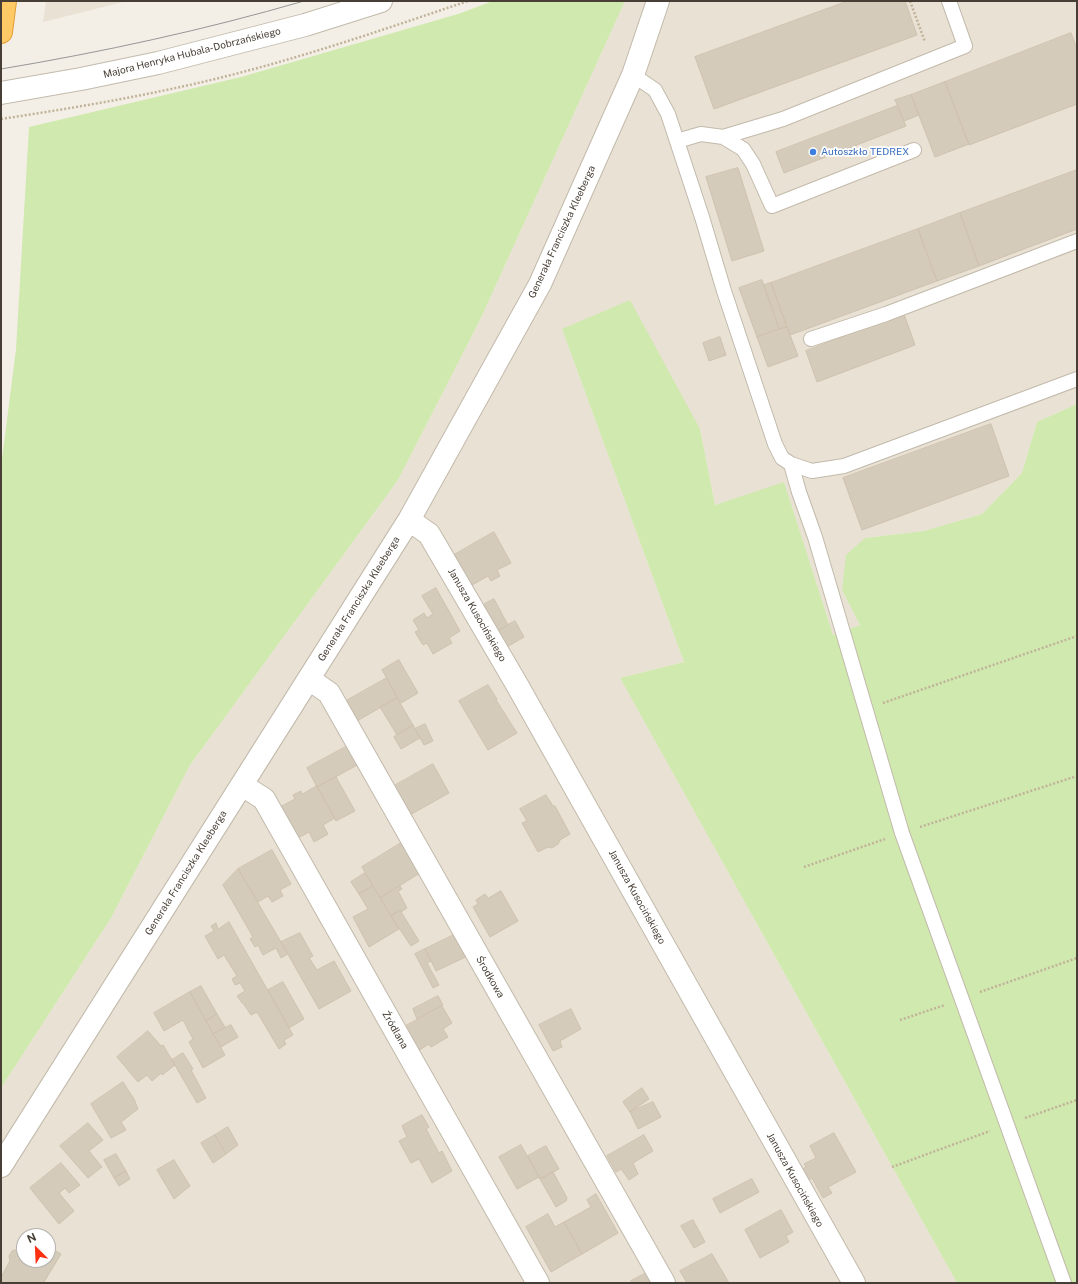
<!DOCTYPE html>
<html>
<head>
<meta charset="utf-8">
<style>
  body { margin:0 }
  #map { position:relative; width:1078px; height:1284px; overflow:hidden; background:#f4efe6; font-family:"Public Sans",sans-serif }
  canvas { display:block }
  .frame { position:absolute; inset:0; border:2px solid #473f35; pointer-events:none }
  .north { position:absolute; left:16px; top:1228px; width:40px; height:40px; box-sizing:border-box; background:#fff; border:1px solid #b5b2ae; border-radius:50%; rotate:336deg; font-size:11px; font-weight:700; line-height:16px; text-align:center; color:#473f35 }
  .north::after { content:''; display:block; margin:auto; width:14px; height:18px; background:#ff3012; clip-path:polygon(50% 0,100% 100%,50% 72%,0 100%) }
</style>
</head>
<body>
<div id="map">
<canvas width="1078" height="1284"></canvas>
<div class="frame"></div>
<div class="north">N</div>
</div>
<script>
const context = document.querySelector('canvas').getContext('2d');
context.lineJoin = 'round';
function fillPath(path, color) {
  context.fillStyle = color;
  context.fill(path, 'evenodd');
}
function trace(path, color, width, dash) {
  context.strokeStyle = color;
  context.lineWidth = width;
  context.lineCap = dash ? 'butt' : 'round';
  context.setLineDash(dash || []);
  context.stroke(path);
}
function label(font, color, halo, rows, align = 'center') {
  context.font = font + ' "Public Sans",sans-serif';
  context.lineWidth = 3.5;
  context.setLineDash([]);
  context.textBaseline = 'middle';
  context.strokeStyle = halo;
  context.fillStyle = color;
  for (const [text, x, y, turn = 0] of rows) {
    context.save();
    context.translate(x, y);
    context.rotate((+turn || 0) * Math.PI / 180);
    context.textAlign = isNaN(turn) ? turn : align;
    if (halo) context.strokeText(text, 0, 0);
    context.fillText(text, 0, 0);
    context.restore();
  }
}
fillPath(new Path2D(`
  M46 1H127L43 22Z
  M625 1H1077V404L1037 422 1022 473 982 514 924 531 865 538 842 590 860 625 833 635 784 483 715 505 700 429 562 329 684 662 620 678 957 1283H1V1088L111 918 190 765 398 480 480 320ZM24 1236H48V1260H24Z`), '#e8e1d4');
fillPath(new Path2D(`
  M493 1H625L480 320 398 480 190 765 111 918 1 1088V467L16 349 29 127 241 77 458 14Z
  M630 300 700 429 715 505 784 482 833 635 860 625 842 590 846 555 865 538 924 531 982 514 1022 473 1037 422 1077 404V1283H957L620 678 684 662 562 329Z`), '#d0e9ae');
const building = new Path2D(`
  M848 1H905L917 35 714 109 695 57Z
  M1071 33 1077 49V104L969 145 945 82Z
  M945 82 969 144 935 157 911 95Z
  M911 95 919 115 904 121 895 100Z
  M897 106 906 126 784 173 776 152Z
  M738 168 764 251 732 261 706 177Z
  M1077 170V229L979 266 960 213Z
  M960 213 979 266 937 281 918 229Z
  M918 229 937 281 790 335 771 283Z
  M762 280 779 329 757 337 739 288Z
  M771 283 787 327 779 329 764 285Z
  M904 314 915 345 817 382 806 351Z
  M787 327 798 356 768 367 757 337Z
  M720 337 726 355 709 361 703 343Z
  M991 424 1009 476 862 530 843 478Z
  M494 532 511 563 497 570 500 576 491 581 488 576 472 585 454 555Z
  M436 588 460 631 449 638 452 643 433 654 427 643 423 645 415 632 419 630 413 620 424 613 427 618 433 614 422 596Z
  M494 599 508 625 496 632 481 606Z
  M515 621 524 637 505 648 496 632Z
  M399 660 418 693 401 703 382 670Z
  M387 678 397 698 357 721 346 701Z
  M488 685 497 699 496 700 517 733 488 750 459 701Z
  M397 698 413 725 397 735 380 707Z
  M425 724 433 741 424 745 415 729Z
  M413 725 420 738 401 749 394 737Z
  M351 744 361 763 317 787 307 768Z
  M433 764 449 793 408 816 394 786Z
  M336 777 355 811 336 821 317 787Z
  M317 786 335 818 323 825 328 834 314 842 309 832 298 838 280 807 295 799 293 795 301 791 302 794Z
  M546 795 553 806H555L570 834 560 840 558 844 552 848 548 847 538 852 522 823 527 821 520 809Z
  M406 840 423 871 380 898 362 867Z
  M272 850 291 884 280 890 283 896 272 902 268 896 258 902 238 869Z
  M238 869 288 954 281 958 276 948 263 955 258 945 255 947 250 939 253 937 223 885Z
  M365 873 373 886 359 894 351 882Z
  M373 886 399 929 369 947 353 917 368 909 359 894Z
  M400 886 402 889 398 891 407 908 401 912 400 910 391 916 380 898Z
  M501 891 518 921 490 937 473 907 478 904 476 900 485 894 488 898Z
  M400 910 419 941 411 946 391 916Z
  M229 922 293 1035 284 1040 286 1044 279 1049 257 1012 251 1015 243 1003H242L237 996 245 991 240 983 235 985 232 979 237 976 224 955 218 959 205 936 214 931 211 926 216 923 218 929Z
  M300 933 313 956 309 958 317 970 334 961 351 991 319 1009 281 942Z
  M458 933 470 955 436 971 425 949Z
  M425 949 431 961 427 963 439 985 433 988 415 954Z
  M283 982 304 1019 289 1028 268 990Z
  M201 986 217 1014 206 1021 190 992Z
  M190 992 225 1055 203 1068 189 1042 193 1039 183 1020 164 1031 154 1013Z
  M438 996 443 1005 417 1019 413 1009Z
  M442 1006 452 1023 443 1029 448 1037 431 1047 429 1044 418 1051 404 1027Z
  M571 1009 581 1029 560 1041 562 1047 553 1051 539 1025Z
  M217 1014 225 1027 213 1034 206 1021Z
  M231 1025 238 1037 221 1047 213 1034Z
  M148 1031 161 1046 163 1045 175 1065 162 1075 161 1073 152 1081 147 1075 138 1082 117 1057Z
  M183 1053 193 1069 191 1070 206 1098 197 1103 172 1060Z
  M123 1082 134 1099 138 1109 121 1122 126 1130 111 1138 91 1104Z
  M642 1088 649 1099 630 1112 623 1102Z
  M653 1102 661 1117 638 1129 630 1112Z
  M422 1115 429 1127 426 1129 439 1153 442 1151 452 1171 432 1183 419 1159 411 1163 399 1141 407 1137 402 1126Z
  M88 1123 103 1140 89 1151 102 1167 88 1178 60 1146Z
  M228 1127 238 1145 226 1154 215 1135Z
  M834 1133 856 1172 828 1187 832 1193 823 1198 812 1178 804 1183 797 1172 806 1167 804 1164 816 1158 810 1146Z
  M215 1135 226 1154 213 1163 201 1143Z
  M644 1135 653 1151 633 1163 638 1174 629 1180 621 1169 616 1172 607 1156Z
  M521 1145 539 1177 517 1189 499 1157Z
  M546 1146 559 1169 540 1179 528 1156Z
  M116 1154 126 1171 114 1178 104 1160Z
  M174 1160 190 1186 174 1199 157 1170Z
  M61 1163 80 1185 69 1193 65 1188 59 1193 74 1211 59 1224 30 1188Z
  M126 1171 130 1179 119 1186 114 1178Z
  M553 1172 567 1198 566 1201 556 1207 540 1179Z
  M752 1179 759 1192 720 1213 713 1199Z
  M596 1194 618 1233 582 1254 564 1222 591 1207 587 1200Z
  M781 1210 793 1232 786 1236 789 1242 760 1258 745 1230Z
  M548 1214 555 1227 564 1222 582 1254 551 1272 526 1227Z
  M693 1220 705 1242 694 1248 681 1226Z
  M24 1239V1260H48V1246L61 1254 44 1282V1283H1V1277L10 1261 9 1256 12 1251 18 1249Z
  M712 1254 729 1283H687L680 1271Z
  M650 1271 657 1283H632L631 1281Z`);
fillPath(building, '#d5cbbb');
trace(building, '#d0c2ae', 1);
const service = new Path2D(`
  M633 75 655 90 668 114 702 217 724 291 775 444 782 458 791 464 812 471 844 466 1077 379
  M723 137 743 149 753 164 772 206 914 150
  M677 141 701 134 723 137 783 119 965 46 949 1
  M811 339 886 314 1077 241
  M791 464 799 492 815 537 902 833 1064 1283`);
const minor = new Path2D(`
  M409 520 429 534 516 683 854 1283
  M309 679 329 693 664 1283
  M242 785 264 799 538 1283
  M1 1166 409 520 540 284 633 75 658 1`);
const tertiary = new Path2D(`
  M1 93 81 79 158 63 305 25 381 1`);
const motorway = new Path2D(`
  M1 32 5 1`);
trace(service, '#c2baab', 16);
trace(minor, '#c2baab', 24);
trace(tertiary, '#c2baab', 24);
trace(motorway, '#e19d32', 24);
trace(new Path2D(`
  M910 1 925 42
  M1 119C67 109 133 98 198 83 290 62 379 31 468 1
  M883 703 1077 636
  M920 827 1077 776
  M804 867 885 839
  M980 992 1077 958
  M900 1020 945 1005
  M1025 1118 1077 1100
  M892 1167 990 1131`), '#c1b299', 2.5, [2, 2]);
trace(service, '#fff', 14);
trace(minor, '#fff', 22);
trace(tertiary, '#fff', 22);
trace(motorway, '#ffc966', 22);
trace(new Path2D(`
  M1 69C103 52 204 30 304 1`), '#969696', 1);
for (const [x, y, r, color] of [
  [813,152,4,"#3f7fe0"]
]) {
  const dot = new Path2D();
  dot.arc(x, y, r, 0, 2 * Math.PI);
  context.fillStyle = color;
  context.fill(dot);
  trace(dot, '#fff', 1.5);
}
label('10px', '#473f35', '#fff', [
  ["Majora Henryka Hubala-Dobrzańskiego",192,53,-14],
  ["Generała Franciszka Kleeberga",562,232,-65],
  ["Generała Franciszka Kleeberga",359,599,-58],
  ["Janusza Kusocińskiego",477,615,60],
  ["Generała Franciszka Kleeberga",186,873,-58],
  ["Janusza Kusocińskiego",637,897,61],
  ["Środkowa",490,977,60],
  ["Źródlana",395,1030,60],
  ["Janusza Kusocińskiego",795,1180,61]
]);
label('10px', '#366cbe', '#fff', [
  ["Autoszkło TEDREX",821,152]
], 'left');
</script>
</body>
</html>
